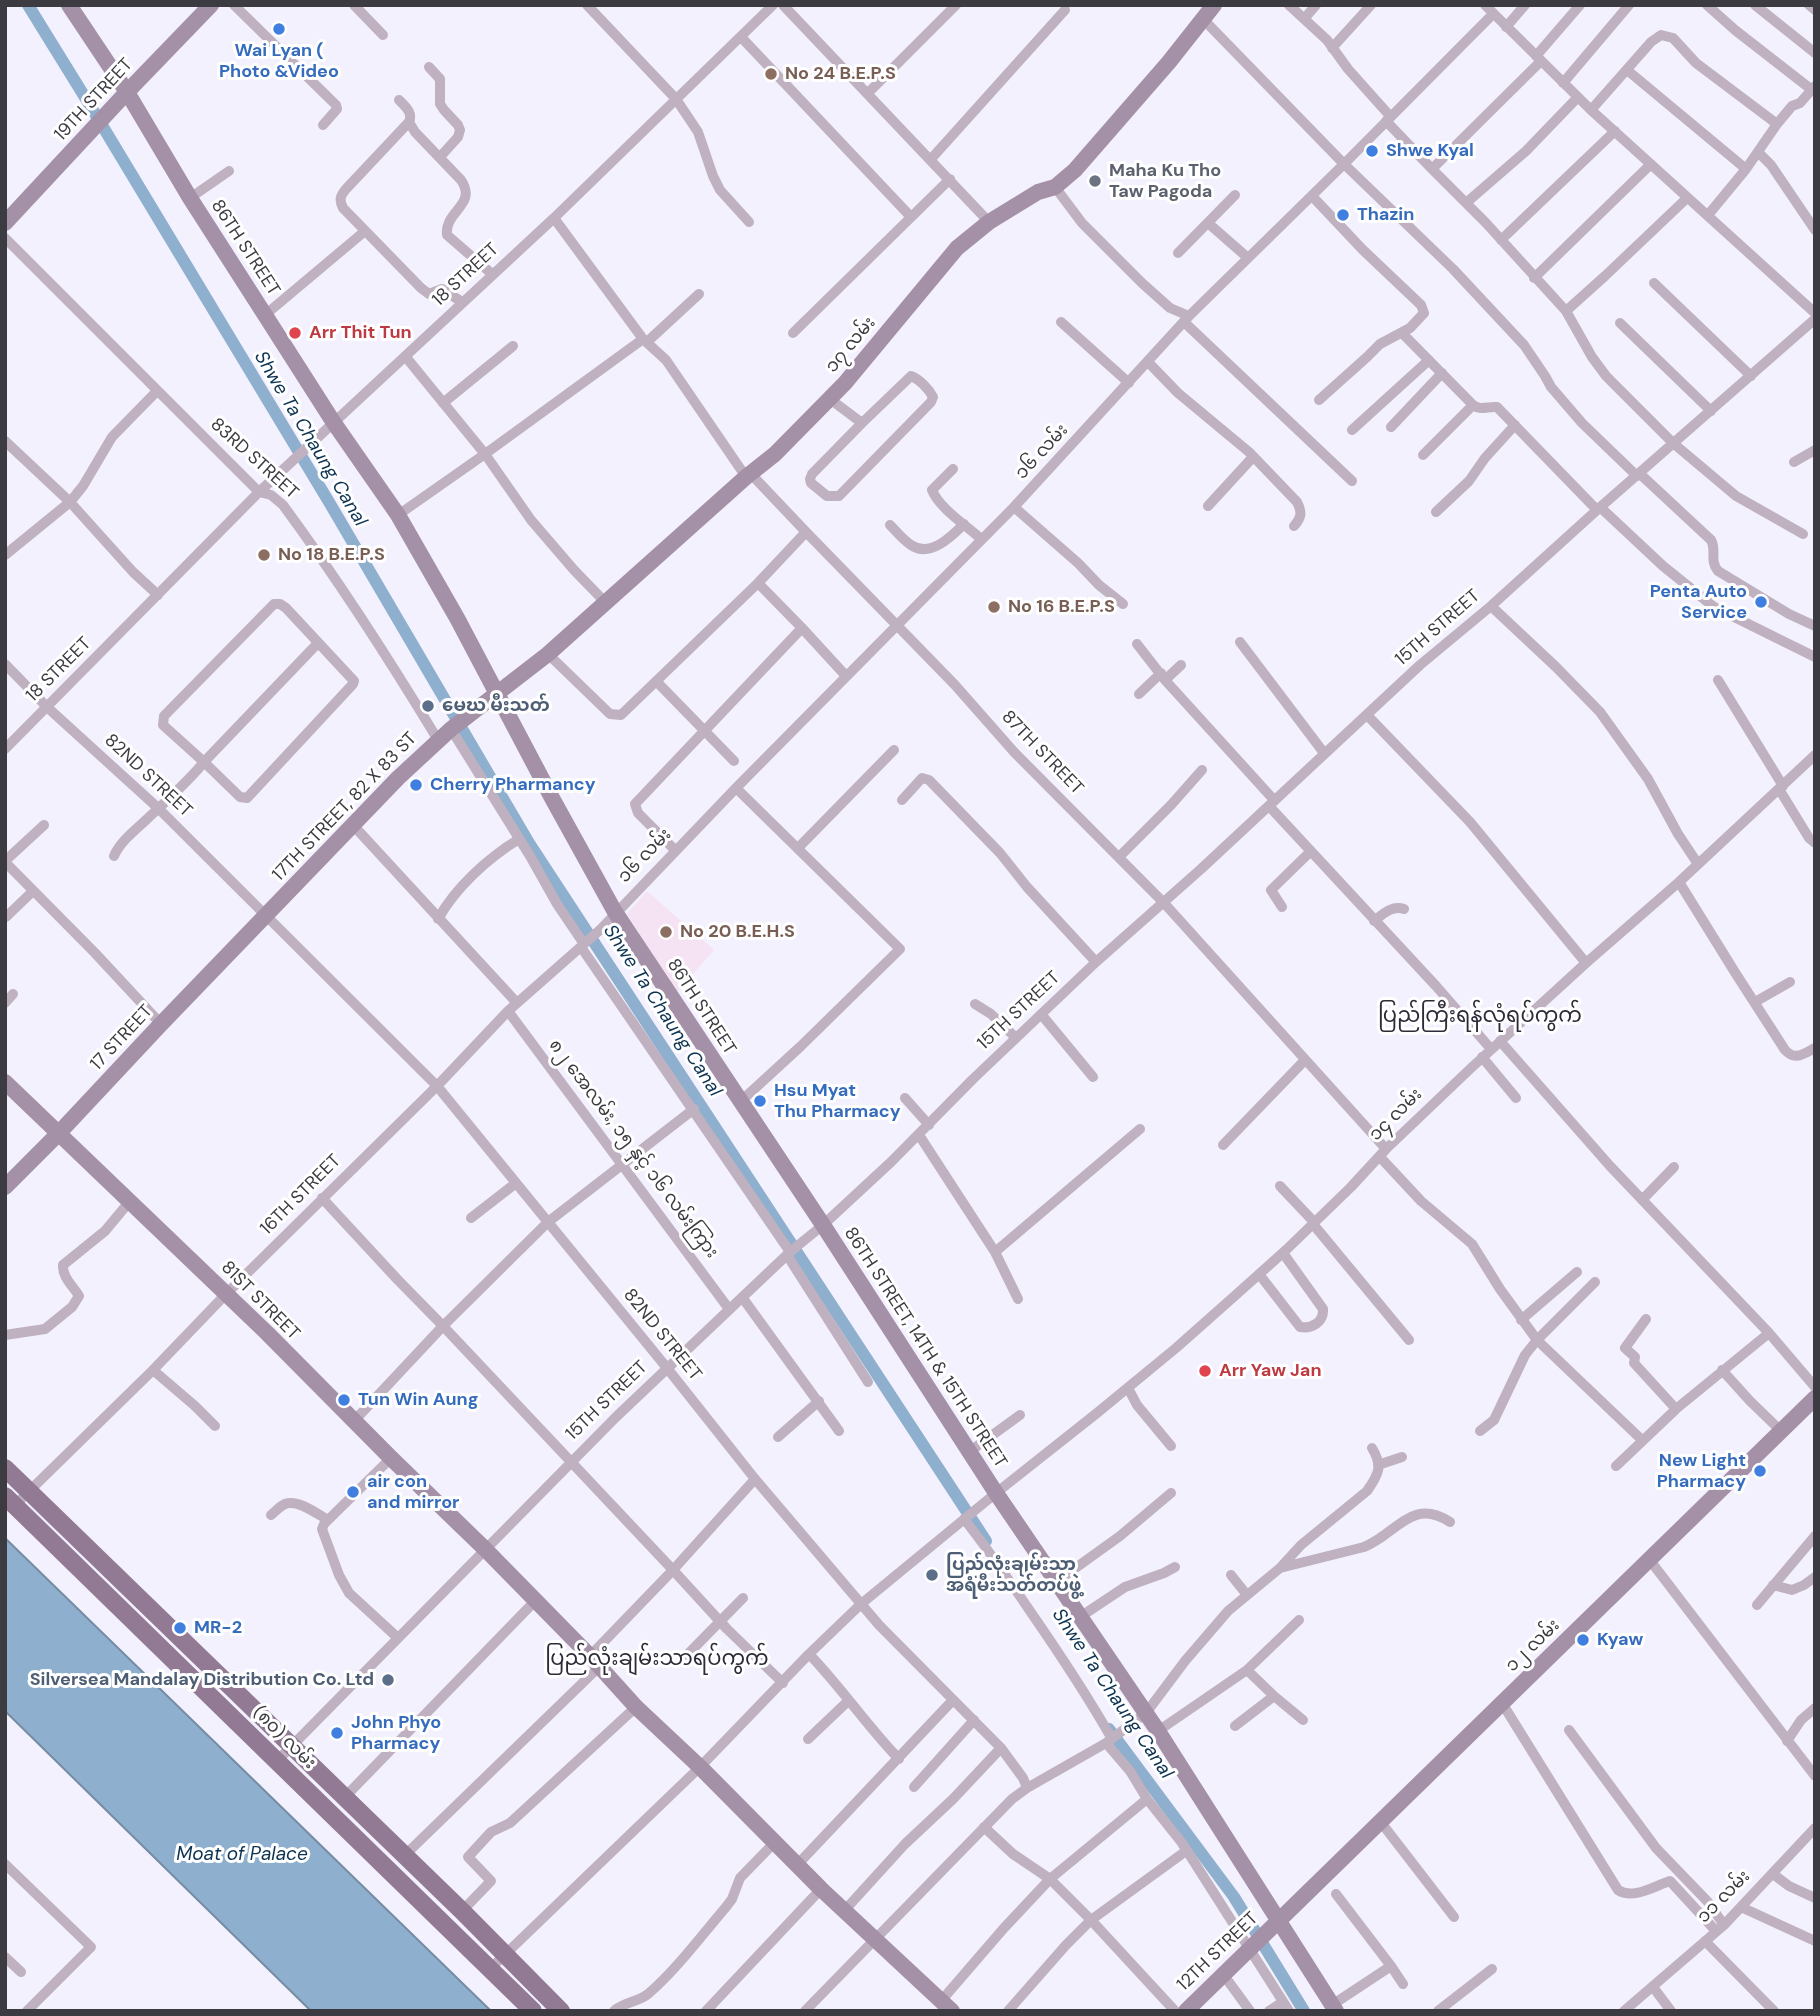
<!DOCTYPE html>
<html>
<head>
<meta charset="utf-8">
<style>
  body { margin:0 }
  #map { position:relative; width:1820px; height:2016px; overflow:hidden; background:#f3f1fe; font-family:"DM Sans",sans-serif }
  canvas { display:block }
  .frame { position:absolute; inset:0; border:7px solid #3d3b42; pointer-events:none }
</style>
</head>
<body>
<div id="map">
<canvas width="1820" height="2016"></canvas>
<div class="frame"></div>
</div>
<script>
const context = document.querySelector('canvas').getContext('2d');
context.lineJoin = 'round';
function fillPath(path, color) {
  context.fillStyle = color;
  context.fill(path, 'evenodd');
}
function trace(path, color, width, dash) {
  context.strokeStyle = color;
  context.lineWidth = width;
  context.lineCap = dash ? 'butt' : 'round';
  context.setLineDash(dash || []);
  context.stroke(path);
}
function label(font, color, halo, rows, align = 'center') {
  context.font = font + ' "DM Sans","Noto Sans Myanmar",sans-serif';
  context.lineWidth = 6;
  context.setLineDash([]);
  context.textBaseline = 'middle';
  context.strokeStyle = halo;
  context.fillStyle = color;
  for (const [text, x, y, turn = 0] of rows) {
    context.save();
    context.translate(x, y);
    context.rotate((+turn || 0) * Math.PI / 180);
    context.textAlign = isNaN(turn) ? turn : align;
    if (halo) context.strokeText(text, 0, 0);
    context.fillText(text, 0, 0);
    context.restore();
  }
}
fillPath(new Path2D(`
  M647 891 714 950 677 992 627 914Z`), '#f5e2f2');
const water = new Path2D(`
  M5 1538 491 2011H311L5 1711Z`);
fillPath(water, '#8eafce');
trace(water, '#768ca4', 2);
trace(new Path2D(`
  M28 5 91 107 329 502 529 843 986 1541
  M1109 1729 1234 1897 1304 2011`), '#8eafce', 12);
trace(new Path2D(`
  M234 5 336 105 337 109 323 125
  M354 5 383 35
  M587 5 676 99 698 132 713 176 720 190 749 222
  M783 5 989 222
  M1289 5 1327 40 1348 69 1390 116
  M1485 5 1591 110 1815 313
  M1707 5 1735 30 1812 90
  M1755 5 1815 53
  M1809 5 1815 10
  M1304 19 1316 5
  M1204 20 1344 164 1453 269 1524 345 1545 376 1551 387 1582 423 1637 476
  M1506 27 1525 5
  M741 37 911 217
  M1332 48 1371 5
  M1536 56 1580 5
  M1541 61 1432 169 1486 223 1566 311 1592 357 1606 376 1673 443 1736 496 1803 534
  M429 67 440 79V104L444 110 458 125 460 130 458 137 440 157
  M1627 70 1746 169
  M1563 83 1629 5
  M868 93 956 5
  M399 100C406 107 413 113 409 122L415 132 461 180C478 205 444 211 447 235L492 274
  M1591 110 1651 42 1661 35 1673 38 1696 63 1777 124
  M1386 121 1432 169
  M409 122 346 189C340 196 339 200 343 208L421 288 429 294 442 289 462 302
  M1758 152 1771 165 1815 230
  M931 159 1065 10
  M1055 187 1082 223 1142 283 1170 308 1189 316
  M1312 196 1363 250 1421 305 1424 313 1410 328 1380 344 1367 357 1319 400
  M190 198 229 171
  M1466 203 1526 151 1578 97
  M1708 215 1746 169 1777 124 1792 106 1800 103 1815 86
  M554 218 643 339 666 360 746 477
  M1208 223 1248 258
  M5 238 259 492 271 495 283 505C339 581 389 659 438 740
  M1501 240 1615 131
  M1178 253 1235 195
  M1534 278 1651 164
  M1654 283 1751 376
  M1566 311 1605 276 1687 198
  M265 315 365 231
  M1061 322 1129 383
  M1184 322 1352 481
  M1620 323 1711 411
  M793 333 950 179
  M1402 333 1473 405C1481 411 1488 406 1497 407L1597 510
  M647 342 699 294
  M405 356 485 454 531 520 574 570 605 602
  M1148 362 1178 393 1249 452 1297 502C1302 512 1302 517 1294 526
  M911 376C919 379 929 389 933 397L931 402 839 496H827L811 483 810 479 812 474 862 423Z
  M830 399 862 423
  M443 403 513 346
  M1391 427 1442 373
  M1352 430 1429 360
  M5 441 70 502 133 572 158 595
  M1423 455 1473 405
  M1794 462 1815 450
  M953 469 932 490C939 508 967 526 981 539
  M1639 473 1711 540C1717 551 1709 560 1718 571L1789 614 1815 626
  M751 474 806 532 955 685 1014 752 1164 903 1386 1149
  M1208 506 1253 457
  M1014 507 1078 563 1099 585 1123 604
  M1600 507 1663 566 1714 607 1815 657
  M1436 512 1469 481 1485 458 1515 425
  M398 515 485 454 643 339
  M890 525C896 531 903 540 911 545 930 558 951 537 964 524
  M5 555 70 502 83 486 112 437 157 391
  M1491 606 1556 667 1600 712 1648 779 1678 834 1698 864
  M802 628 846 676
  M1240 642 1324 753
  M1137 644 1165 680 1274 800
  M548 654 610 714 621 715 758 583 806 532
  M5 664 47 707 158 808 437 1086 667 1368 755 1479 879 1625 1001 1748 1023 1778 1027 1788
  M1165 680 1181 665
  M1718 680 1783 786
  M656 681 734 761
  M1139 694 1161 673
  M1367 715 1470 822 1586 963
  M451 729 530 856 557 904 584 944
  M5 749 259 492 554 218 773 5
  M736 788 900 949 801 1046 740 1102
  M1779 789 1809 838 1815 843
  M902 800 922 778 929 780 1000 853 1027 887 1096 962
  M1269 806 1436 986 1491 1049
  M353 825 517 1003
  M798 848 894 750
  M675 850 638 813 635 804 802 628 758 583
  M114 856C120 842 135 830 146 820 166 801 187 783 204 762L163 725 164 716 274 604H280L286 608 354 681 353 684 247 798 240 797 204 762 317 644
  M1119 857 1171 805 1202 770
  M5 861 44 825
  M5 862 95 953 161 1024
  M1679 882 1736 974 1785 1050C1795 1061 1803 1054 1815 1048
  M1282 907 1271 890 1311 851
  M6 917 33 891
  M438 919C456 887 488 858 519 839
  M1374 921C1383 914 1392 905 1404 909
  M581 947 790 1252
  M1755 1002 1790 982
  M5 1003 13 994
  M975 1004 991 1014 1016 1038
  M508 1011 729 1309
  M1041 1014 1093 1077
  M1500 1041 1610 1166 1769 1333 1815 1387
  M1482 1057 1516 1098
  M905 1098 929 1125
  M919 1135 995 1252 1018 1299
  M1223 1145 1305 1060
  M1380 1157 1421 1201 1472 1244 1500 1289 1537 1340 1642 1440
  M1280 1186 1314 1222
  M322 1198 397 1279 443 1326 673 1570 727 1629 783 1683
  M1642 1200 1674 1167
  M471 1218 516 1183
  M1313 1224 1409 1340
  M995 1252 1140 1129
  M787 1255 868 1382
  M1259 1274 1300 1327C1312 1329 1324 1322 1323 1309L1283 1253
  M742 1297 839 1431
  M1646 1319 1625 1348 1635 1357 1634 1363 1676 1409
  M1521 1320 1577 1272
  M5 1335 45 1329 72 1307 79 1296C73 1286 62 1277 63 1265L105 1231 130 1201
  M153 1370 195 1406 215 1426
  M1722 1370 1750 1401 1781 1431
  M1128 1388 1137 1405 1171 1446
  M354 1421 443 1326 548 1222 694 1109
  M1480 1431 1494 1420 1525 1355 1537 1340 1595 1282
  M778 1437 819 1401
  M969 1452 1020 1415
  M391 1458 324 1524 322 1529 339 1575 349 1593 398 1638
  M1378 1465 1402 1457
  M1616 1466 1676 1409 1769 1333
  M15 1505 153 1370 226 1294 437 1086 508 1011 601 929 736 788 1014 507 1189 316 1344 164 1493 14
  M271 1515C275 1512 280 1506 285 1504 298 1499 317 1514 328 1520
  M964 1519C988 1549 1009 1580 1030 1611 1059 1653 1087 1695 1112 1739
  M1649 1559 1815 1776
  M1280 1568 1364 1547C1397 1534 1411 1497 1450 1522
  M1231 1575 1247 1595
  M1056 1582 1120 1536 1171 1493
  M1773 1585 1792 1590 1804 1585 1815 1577
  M1757 1605 1815 1536
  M1080 1617 1125 1587 1164 1573 1175 1567
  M809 1654C841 1687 867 1726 899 1759
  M687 1655 743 1598
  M590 1656 673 1570 755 1479
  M1247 1670 1274 1696 1303 1720
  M1502 1703 1618 1890C1633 1900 1654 1886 1670 1881L1716 1931
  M1235 1726 1274 1696
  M1569 1730 1656 1848 1708 1902 1724 1925
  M1158 1731 1247 1670 1299 1620
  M808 1739 848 1701
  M1787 1741 1801 1720 1815 1708
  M1106 1743 1130 1771 1147 1799 1182 1843 1289 2011
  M277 1761 616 1417 790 1252 823 1225 891 1162 973 1079 1096 962 1201 869 1420 665 1491 606 1597 510 1815 319
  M914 1787 974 1720
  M344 1798 535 1601
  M1380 1821 1454 1917
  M984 1827 1013 1854 1050 1879 1091 1920 1175 2011
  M404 1856 600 1666
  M5 1864 91 1947 27 2011
  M798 1864 953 1700
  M1773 1874 1789 1886 1815 1898
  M1741 1907 1815 1941
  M462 1911 491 1881 468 1857 491 1832 510 1823 636 1707
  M844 1911 905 1844 953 1799 1001 1748
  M1705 1941 1774 2011
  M5 1957 21 1972
  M1391 1966 1403 1984
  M490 1969 700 1767 809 1654 861 1604 996 1493 1097 1413 1176 1348 1238 1293 1286 1250 1351 1187 1386 1149 1470 1069 1586 963 1679 882 1815 755
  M1223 1974 1250 2011
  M1653 1987 1671 2011
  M941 2001 1004 1928 1050 1879 1147 1799
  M1332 2005 1391 1966 1336 1894
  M614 2011C624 2002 638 2002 648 1994 676 1970 702 1935 726 1907L732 1899 740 1878 775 1842
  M706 2011 821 1889
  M805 2011 1012 1799 1027 1788 1106 1743 1146 1713 1185 1661 1228 1611 1280 1568 1301 1545 1367 1491C1379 1474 1383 1466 1372 1448
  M1008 2011 1066 1945 1091 1920 1186 1851
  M1269 2011 1283 2002
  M1438 2011 1492 1969
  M1624 2011 1724 1925 1815 1828`), '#bfb1c0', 10);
trace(new Path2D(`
  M69 5 127 92 190 198 265 315 334 423 398 515 457 618 552 798 615 912 823 1225 996 1493 1158 1731 1336 2011
  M5 223 127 92 211 5
  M5 1082 267 1333 391 1458 485 1549 590 1656 636 1707 700 1767 821 1889 952 2011
  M5 1187 58 1134 161 1024 398 778 451 729 548 654 746 477 775 454 845 383 957 248 989 222 1038 192 1055 187 1075 170 1169 62 1214 5
  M1186 2011 1815 1398`), '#a591a7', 16);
trace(new Path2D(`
  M5 1468 462 1911 561 2011
  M5 1496 533 2011`), '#927a95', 18);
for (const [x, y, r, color] of [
  [279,29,7,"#3f7fe0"],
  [771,74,7,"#8d6e63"],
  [1372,151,7,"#3f7fe0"],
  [1095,181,7,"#6b7280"],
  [1343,215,7,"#3f7fe0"],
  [295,333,7,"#e0444e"],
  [264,555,7,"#8d6e63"],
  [1761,602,7,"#3f7fe0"],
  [994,607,7,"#8d6e63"],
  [428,706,7,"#5c6f8a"],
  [416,785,7,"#3f7fe0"],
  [666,932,7,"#8d6e63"],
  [760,1101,7,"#3f7fe0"],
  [1205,1371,7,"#e0444e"],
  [344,1400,7,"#3f7fe0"],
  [1760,1471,7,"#3f7fe0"],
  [353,1492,7,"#3f7fe0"],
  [932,1575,7,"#5c6f8a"],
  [180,1628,7,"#3f7fe0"],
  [1583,1640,7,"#3f7fe0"],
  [388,1680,7,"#5c6f8a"],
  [337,1733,7,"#3f7fe0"]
]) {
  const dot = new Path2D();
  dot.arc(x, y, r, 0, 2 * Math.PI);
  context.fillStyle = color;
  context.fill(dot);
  trace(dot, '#fff', 2.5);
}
label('bold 18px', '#366cbe', '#fff', [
  ["Wai Lyan (",279,51,"center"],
  ["Photo &Video",279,72,"center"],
  ["Shwe Kyal",1386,151],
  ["Thazin",1357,215],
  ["Penta Auto",1747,592,"right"],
  ["Service",1747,613,"right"],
  ["Cherry Pharmancy",430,785],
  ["Hsu Myat",774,1091],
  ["Thu Pharmacy",774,1112],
  ["Tun Win Aung",358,1400],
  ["New Light",1746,1461,"right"],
  ["Pharmacy",1746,1482,"right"],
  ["air con",367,1482],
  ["and mirror",367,1503],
  ["MR-2",194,1628],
  ["Kyaw",1597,1640],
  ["John Phyo",351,1723],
  ["Pharmacy",351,1744]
], 'left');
label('bold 18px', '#785e54', '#fff', [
  ["No 24 B.E.P.S",785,74],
  ["No 18 B.E.P.S",278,555],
  ["No 16 B.E.P.S",1008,607],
  ["No 20 B.E.H.S",680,932]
], 'left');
label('18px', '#3d3b42', '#fff', [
  ["19TH STREET",94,100,-47],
  ["86TH STREET",245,248,57],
  ["18 STREET",466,275,-43],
  ["၁၇ လမ်း",851,345,-50],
  ["၁၆ လမ်း",1042,452,-47],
  ["83RD STREET",254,459,42],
  ["15TH STREET",1438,628,-41],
  ["18 STREET",59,670,-45],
  ["87TH STREET",1042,753,46],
  ["82ND STREET",148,776,43],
  ["17TH STREET, 82 X 83 ST",345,807,-46],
  ["၁၆ လမ်း",645,856,-46],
  ["86TH STREET",701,1007,57],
  ["15TH STREET",1019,1011,-43],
  ["17 STREET",122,1038,-47],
  ["၁၄ လမ်း",1396,1115,-45],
  ["၈၂ အေလမ်း, ၁၅ နှင့် ၁၆ လမ်းကြား",633,1149,53],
  ["16TH STREET",301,1195,-45],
  ["81ST STREET",260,1301,45],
  ["82ND STREET",662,1335,51],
  ["86TH STREET, 14TH & 15TH STREET",925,1348,57],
  ["15TH STREET",607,1401,-44],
  ["၁၂ လမ်း",1533,1646,-44],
  ["(၈၀) လမ်း",284,1738,45],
  ["၁၁ လမ်း",1724,1897,-45],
  ["12TH STREET",1218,1952,-44]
]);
label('bold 18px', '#5b616d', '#fff', [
  ["Maha Ku Tho",1109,171],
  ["Taw Pagoda",1109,192]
], 'left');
label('bold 18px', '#be3a42', '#fff', [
  ["Arr Thit Tun",309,333],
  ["Arr Yaw Jan",1219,1371]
], 'left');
label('bold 18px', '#4e5e75', '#fff', [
  ["မေဃ မီးသတ်",442,706],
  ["ပြည်လုံးချမ်းသာ",946,1565],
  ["အရံမီးသတ်တပ်ဖွဲ့",946,1586],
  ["Silversea Mandalay Distribution Co. Ltd",374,1680,"right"]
], 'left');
label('italic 19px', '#0c3352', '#fff', [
  ["Shwe Ta Chaung Canal",310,439,59],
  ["Shwe Ta Chaung Canal",662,1011,57],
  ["Shwe Ta Chaung Canal",1112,1694,56],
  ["Moat of Palace",242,1855]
]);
label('21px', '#2e2b38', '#fff', [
  ["ပြည်ကြီးရန်လုံရပ်ကွက်",1480,1016],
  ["ပြည်လုံးချမ်းသာရပ်ကွက်",657,1659]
]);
</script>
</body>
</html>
